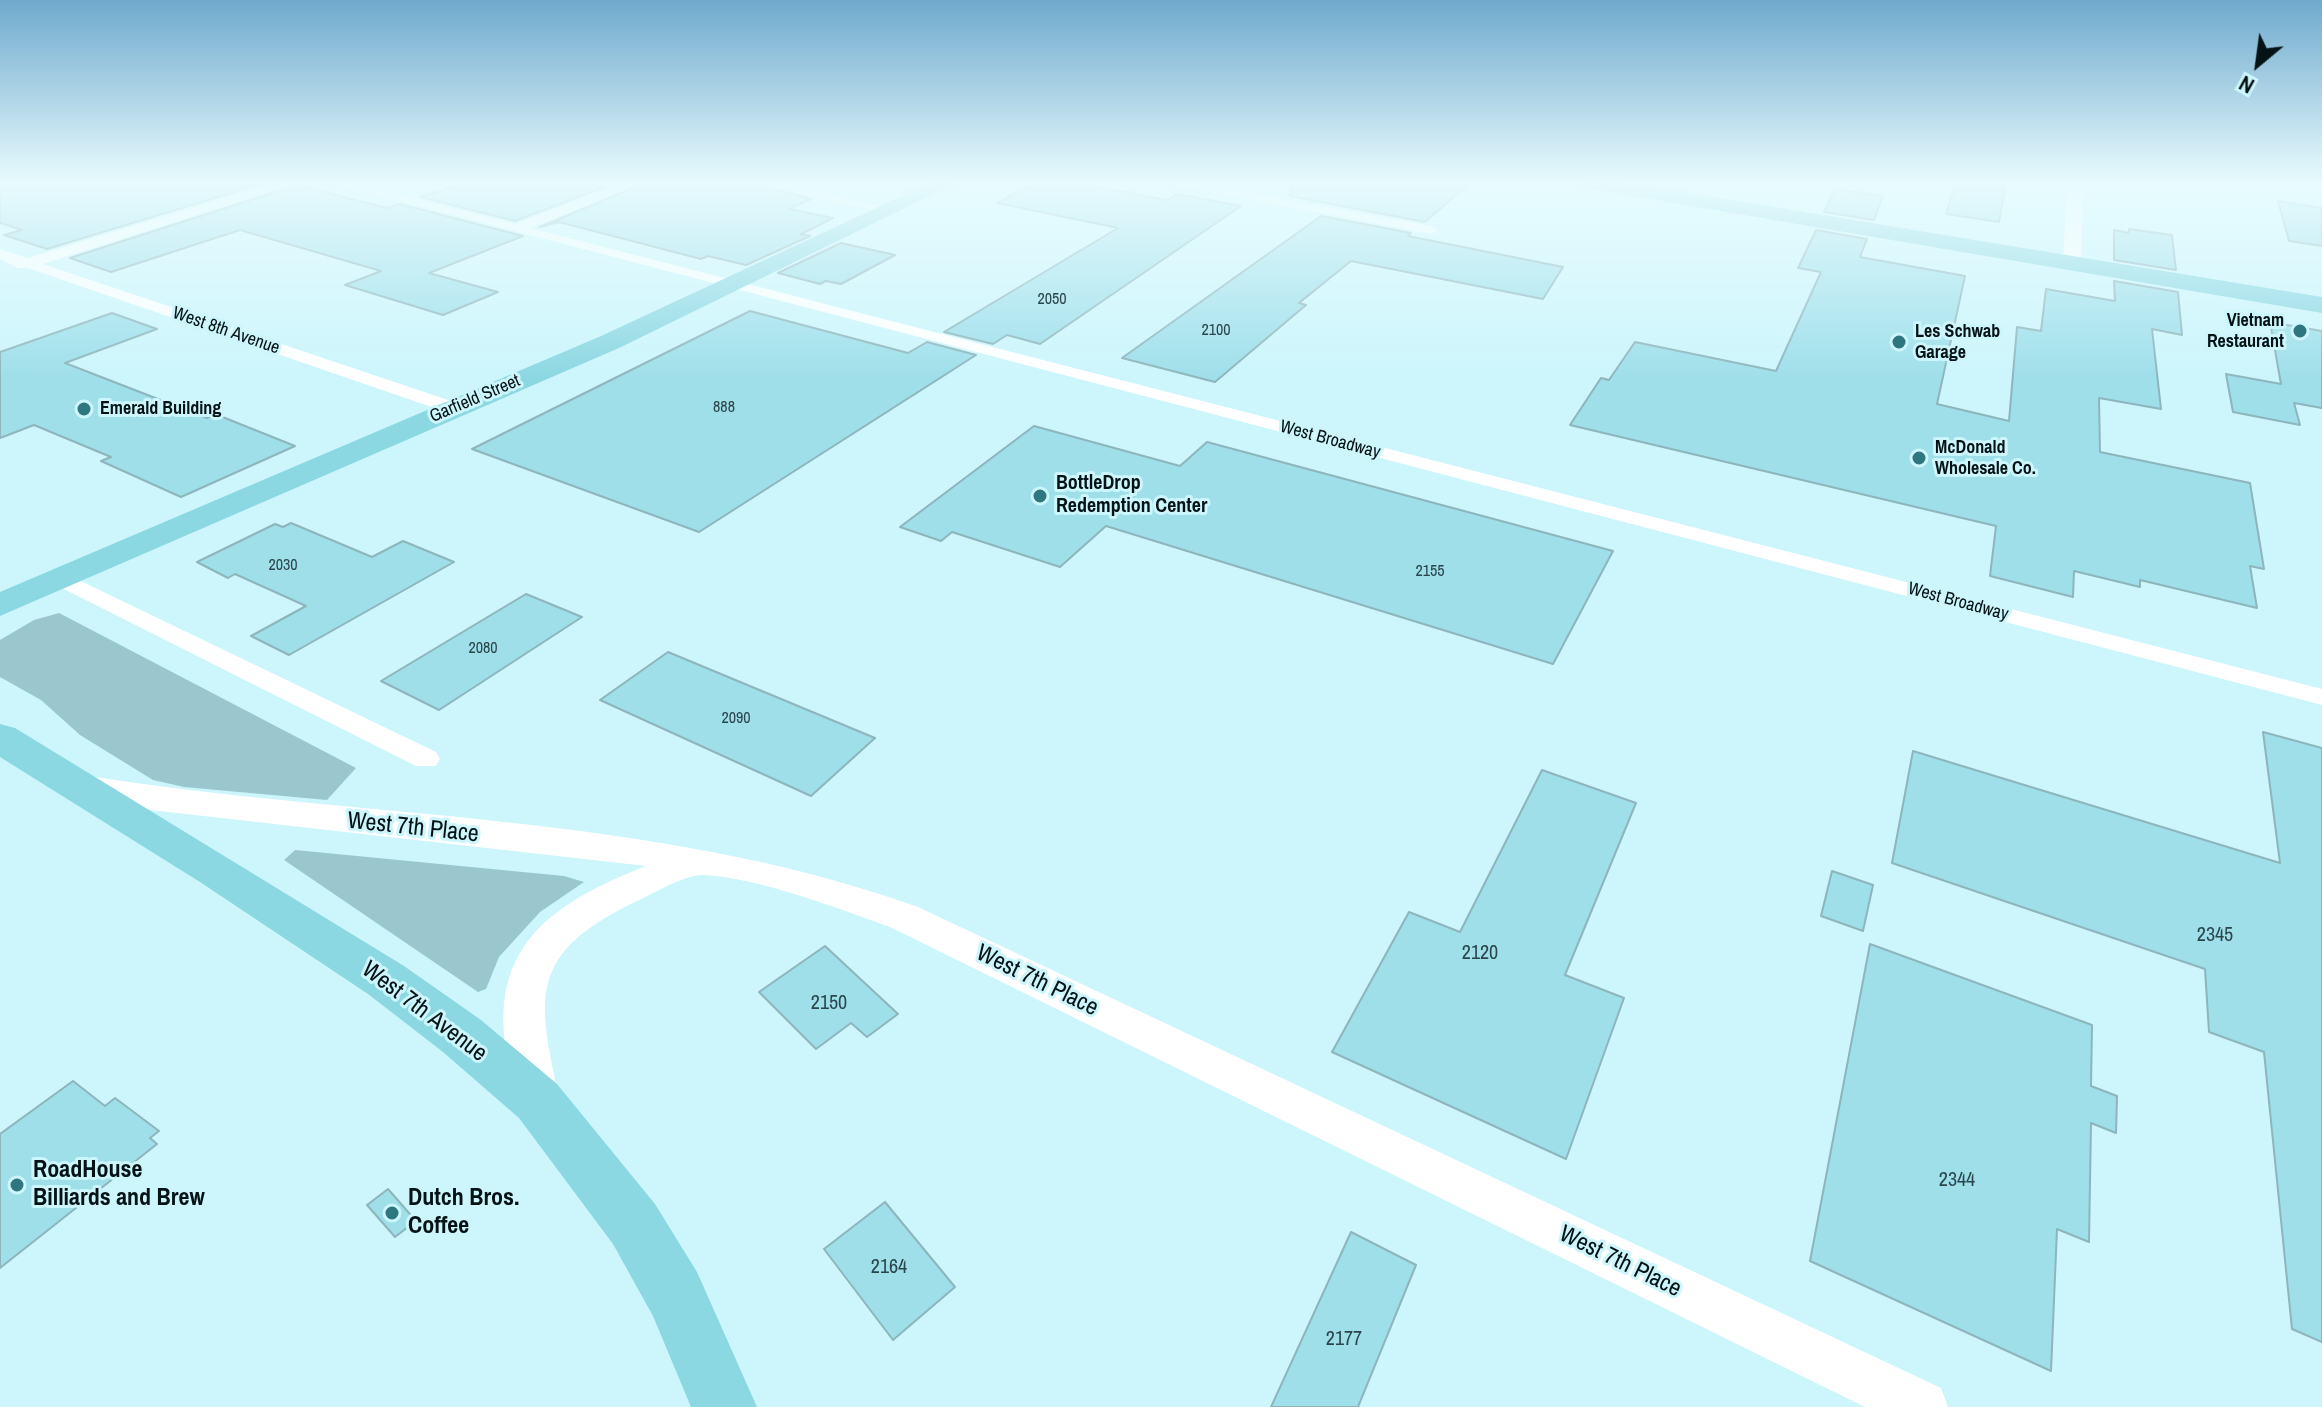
<!DOCTYPE html>
<html>
<head>
<meta charset="utf-8">
<style>
  body { margin:0 }
  #map { position:relative; width:2322px; height:1407px; overflow:hidden; background:#ccf6fc; font-family:"Archivo Narrow",sans-serif }
  canvas { display:block }
  .north { position:absolute; left:2218px; top:24px; width:80px; height:80px; -webkit-text-stroke:6px #ccf6fc; paint-order:stroke; rotate:209deg; font-size:22px; font-weight:700; line-height:32px; text-align:center; color:#051316 }
  .north::after { content:''; display:block; margin:auto; width:28px; height:36px; background:#051316; clip-path:polygon(50% 0,100% 100%,50% 72%,0 100%) }
</style>
</head>
<body>
<div id="map">
<canvas width="2322" height="1407"></canvas>
<div class="north">N</div>
</div>
<script>
const context = document.querySelector('canvas').getContext('2d');
context.lineJoin = 'round';
function fillPath(path, color) {
  context.fillStyle = color;
  context.fill(path, 'evenodd');
}
function trace(path, color, width, dash) {
  context.strokeStyle = color;
  context.lineWidth = width;
  context.lineCap = dash ? 'butt' : 'round';
  context.setLineDash(dash || []);
  context.stroke(path);
}
function label(font, color, halo, rows, align = 'center') {
  context.font = font + ' "Archivo Narrow",sans-serif';
  context.lineWidth = 6;
  context.setLineDash([]);
  context.textBaseline = 'middle';
  context.strokeStyle = halo;
  context.fillStyle = color;
  for (const [text, x, y, turn = 0] of rows) {
    context.save();
    context.translate(x, y);
    context.rotate((+turn || 0) * Math.PI / 180);
    context.textAlign = isNaN(turn) ? turn : align;
    if (halo) context.strokeText(text, 0, 0);
    context.fillText(text, 0, 0);
    context.restore();
  }
}
fillPath(new Path2D(`
  M59 613 356 768 327 800 184 787 153 780 80 735 41 700 0 677V640L34 620Z
  M295 850 564 876 584 882 540 912 499 957 486 989 478 992 284 860Z`), '#9ac6cd');
const building = new Path2D(`
  M0 183H264L47 249 4 235 22 230 0 223Z
  M463 183H615L515 221 421 197Z
  M645 183H752L811 199 789 209 833 218 801 234 810 236 746 265 708 256 701 259 559 222 540 227Z
  M1035 183H1076L1167 200 1177 194 1241 206 1040 344 1007 335 993 344 944 332 1118 228 997 203Z
  M1292 183H1470L1425 222 1290 196Z
  M1956 183H2006L1999 222 1946 214Z
  M297 185 387 208 400 204 523 236 429 273 498 292 443 315 345 285 381 271 240 230 111 272 70 258Z
  M1835 189 1883 196 1874 220 1824 212Z
  M2278 201 2322 208V246L2289 241Z
  M1321 216 1411 233 1408 236 1563 267 1543 299 1351 261 1299 303 1306 305 1215 382 1122 358Z
  M2129 229 2172 235 2176 270 2114 260V230L2129 233Z
  M1816 230 1867 239 1860 257 1965 276 1937 404 2009 421 2017 327 2041 331 2046 289 2115 301 2114 281 2178 292 2182 335 2152 329 2161 409 2099 398 2100 452 2250 483 2264 569 2250 566 2257 608 2140 580V587L2074 571 2073 597 1990 576 1996 526 1570 425 1601 378 1609 380 1635 342 1776 371 1821 272 1798 268Z
  M841 243 895 255 841 284 826 281 820 284 778 273Z
  M750 311 908 353 927 342 976 355 699 532 472 449Z
  M112 313 157 329 65 363 207 418 215 414 295 446 181 497 101 461 111 457 34 425 0 438V352Z
  M2270 322 2322 331V408L2294 403 2300 425 2233 412 2226 374 2281 384Z
  M1034 426 1180 466 1207 442 1613 551 1553 664 1106 526 1060 567 952 532 941 541 900 527Z
  M291 523 372 557 403 541 454 562 289 655 251 636 306 606 235 574 228 578 197 562 275 524 283 527Z
  M526 594 582 617 439 710 381 681Z
  M668 652 875 738 811 796 600 700Z
  M2263 732 2322 748V1342L2292 1329 2264 1052 2209 1032 2205 969 1892 863 1913 751 2280 863Z
  M1542 770 1636 803 1565 975 1624 998 1566 1159 1332 1052 1409 912 1460 932Z
  M1832 871 1873 885 1863 931 1821 916Z
  M1870 944 2092 1025 2091 1086 2117 1096 2116 1133 2091 1123 2089 1242 2057 1229 2051 1371 1810 1261Z
  M825 946 898 1014 867 1037 851 1023 816 1049 759 992Z
  M73 1081 105 1106 115 1098 159 1131 150 1138 157 1144 0 1268V1134Z
  M388 1189 416 1221 395 1237 367 1205Z
  M885 1202 955 1287 893 1340 824 1249Z
  M1351 1232 1416 1265 1358 1407H1271Z`);
fillPath(building, '#9edfea');
trace(building, '#8db5bb', 2);
fillPath(new Path2D(`
  M274 183H295L43 264 460 404V412H446L28 268H18L0 259V249L28 258Z
  M332 183H354L515 224 623 183H642L530 228 2322 689V705Z
  M755 183H781L896 210 889 214Z
  M1165 183H1194L1431 226 1438 230 1431 234Z
  M62 572 436 752 440 759 436 766H416L54 584 51 579 54 574Z`), '#fff');
fillPath(new Path2D(`
  M2067 183H2083L2081 264 2072 270 2063 264Z
  M82 775C360 820 650 811 918 907L1941 1388 1948 1407H1865L890 927C840 909 756 877 703 875 683 875 653 894 635 902 527 954 537 997 560 1101L553 1115 538 1120 523 1115C513 1094 510 1072 506 1050 489 943 557 901 646 866L133 808 70 795 65 787 70 779Z`), '#fff');
fillPath(new Path2D(`
  M930 183H956L619 348 0 616V592L601 336Z
  M1581 183H1628L2322 297V313L1591 189Z
  M0 724 15 728 404 966 481 1020 557 1084 655 1204 697 1272 757 1407H691L653 1316 613 1244 519 1118 443 1052 368 994 200 882 0 757Z`), '#8bd7e2');
const sky = context.createLinearGradient(0, 0, 0, 380);
sky.addColorStop(0, '#6faacd');
sky.addColorStop(0.48, '#e8fbfe');
sky.addColorStop(1, '#e8fbfe00');
context.fillStyle = sky;
context.fillRect(0, 0, 2322, 380);
for (const [x, y, r, color] of [
  [2300,331,8,"#2e7680"],
  [1899,342,8,"#2e7680"],
  [84,409,8,"#2e7680"],
  [1919,458,8,"#2e7680"],
  [1040,496,8,"#2e7680"],
  [17,1185,8,"#2e7680"],
  [392,1213,8,"#2e7680"]
]) {
  const dot = new Path2D();
  dot.arc(x, y, r, 0, 2 * Math.PI);
  context.fillStyle = color;
  context.fill(dot);
  trace(dot, '#ccf6fc', 3);
}
label('16px', '#2b464b', null, [
  ["2050",1052,300],
  ["2100",1216,331],
  ["888",724,408],
  ["2030",283,566],
  ["2155",1430,572],
  ["2080",483,649],
  ["2090",736,719]
]);
label('bold 18px', '#051316', '#ccf6fc', [
  ["Vietnam",2284,321,"right"],
  ["Restaurant",2284,342,"right"],
  ["Les Schwab",1915,332],
  ["Garage",1915,353],
  ["Emerald Building",100,409],
  ["McDonald",1935,448],
  ["Wholesale Co.",1935,469]
], 'left');
label('18px', '#051316', '#ccf6fc', [
  ["West 8th Avenue",226,331,19],
  ["Garfield Street",475,399,-23],
  ["West Broadway",1330,440,15],
  ["West Broadway",1958,602,15]
]);
label('bold 20px', '#051316', '#ccf6fc', [
  ["BottleDrop",1056,484],
  ["Redemption Center",1056,507]
], 'left');
label('20px', '#2b464b', null, [
  ["2345",2215,936],
  ["2120",1480,954],
  ["2150",829,1004],
  ["2344",1957,1181],
  ["2164",889,1268],
  ["2177",1344,1340]
]);
label('24px', '#051316', '#ccf6fc', [
  ["West 7th Place",413,828,6],
  ["West 7th Place",1037,981,26],
  ["West 7th Avenue",424,1012,37],
  ["West 7th Place",1620,1262,26]
]);
label('bold 24px', '#051316', '#ccf6fc', [
  ["RoadHouse",33,1171],
  ["Billiards and Brew",33,1199],
  ["Dutch Bros.",408,1199],
  ["Coffee",408,1227]
], 'left');
</script>
</body>
</html>
